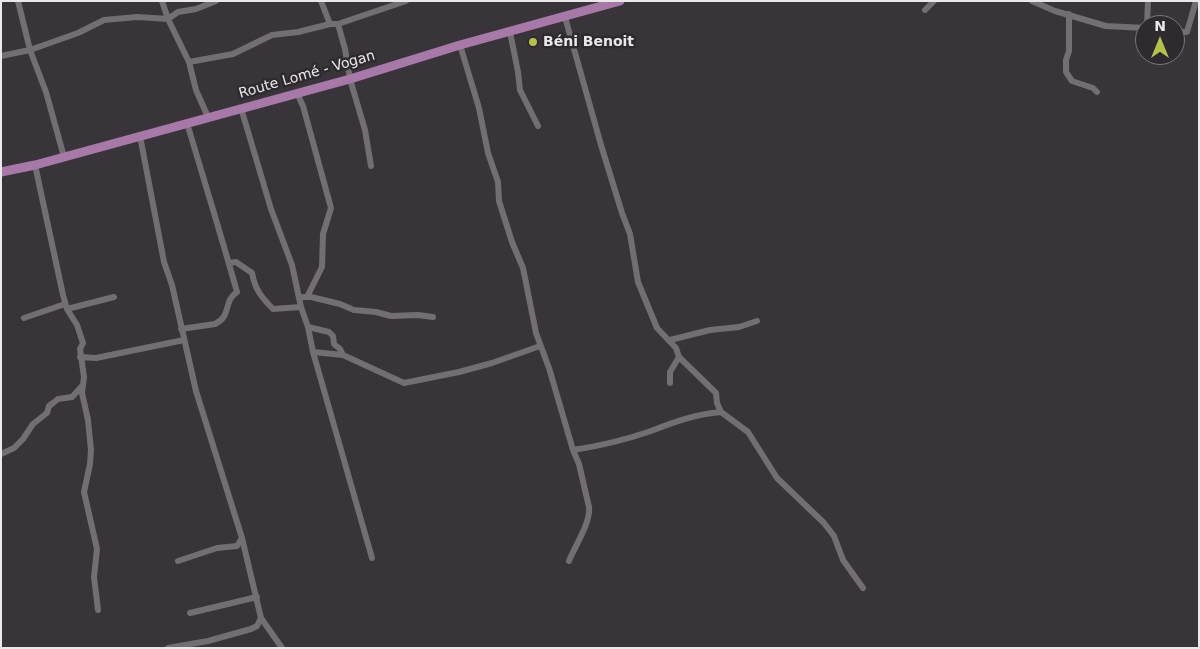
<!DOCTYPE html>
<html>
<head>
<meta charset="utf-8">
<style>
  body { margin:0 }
  #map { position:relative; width:1200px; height:649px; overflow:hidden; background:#393439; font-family:"DejaVu Sans",sans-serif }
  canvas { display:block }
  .frame { position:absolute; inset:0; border:2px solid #ebe8eb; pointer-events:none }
  .north { position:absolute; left:1135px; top:15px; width:50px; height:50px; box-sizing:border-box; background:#2f2a2f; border:1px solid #7a767a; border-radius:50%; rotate:0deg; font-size:14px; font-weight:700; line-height:20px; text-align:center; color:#ebe8eb }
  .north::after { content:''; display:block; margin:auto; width:18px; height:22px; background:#b4c24a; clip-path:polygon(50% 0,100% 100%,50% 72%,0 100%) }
</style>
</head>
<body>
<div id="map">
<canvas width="1200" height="649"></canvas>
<div class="frame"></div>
<div class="north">N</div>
</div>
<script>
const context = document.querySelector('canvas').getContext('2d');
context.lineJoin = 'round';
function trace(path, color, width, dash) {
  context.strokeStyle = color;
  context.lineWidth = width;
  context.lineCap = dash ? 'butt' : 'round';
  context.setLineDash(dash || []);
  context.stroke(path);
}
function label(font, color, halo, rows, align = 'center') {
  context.font = font + ' "DejaVu Sans",sans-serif';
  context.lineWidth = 5;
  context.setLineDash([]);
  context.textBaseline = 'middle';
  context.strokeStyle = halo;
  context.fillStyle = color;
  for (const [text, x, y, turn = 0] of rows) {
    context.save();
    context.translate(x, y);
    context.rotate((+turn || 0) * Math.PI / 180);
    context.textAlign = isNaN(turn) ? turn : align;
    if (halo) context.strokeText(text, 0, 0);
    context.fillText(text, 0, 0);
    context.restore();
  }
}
trace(new Path2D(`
  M18 1 30 50 46 92 64 157
  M162 1 168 19 189 62 196 90 208 117
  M321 1 330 24
  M1032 1 1055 11 1106 26 1145 28
  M925 10 934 1
  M1069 14V51L1066 60V72L1072 81 1093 88 1097 92
  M565 17 601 145 622 213 630 234 638 282 657 328 676 348 679 357 716 393 717 403 721 412 748 432 777 478 824 523 834 536 843 560 863 588
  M338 24 345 49 350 79 365 130 371 166
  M1147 25 1148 1
  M510 32 518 72 520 90 538 126
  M1175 32H1187L1196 1
  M460 45 479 108 488 153 498 182 499 201 512 242 523 268 536 333 549 368 573 450 579 464 589 507C591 522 575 546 569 561
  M1 56 30 50 78 33 104 20 137 17 168 19 178 12 196 9 216 1
  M189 62 233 54 272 35 298 32 330 24H338L406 1
  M297 93 303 106 331 208 323 234 322 267 307 297
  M241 108 271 209 292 265 301 307 308 327 313 352 372 558
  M140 136 164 262 172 285 196 391 242 538 261 618 257 626 251 629 208 641 168 648
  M35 165 63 295 67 309 77 325 83 343 80 349 84 377 82 393 88 420 91 450 90 464 84 492 97 549 94 577 98 610
  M229 263 236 262 252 273C255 289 261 297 273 309L301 307
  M303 297H311L340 304 354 310 376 312 391 316 418 315 433 317
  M67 309 114 297
  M24 318 65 304
  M308 327 329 332 333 336 334 344 340 349 343 355
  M181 329 215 324C232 316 223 301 237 292 221 235 204 180 187 123
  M670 340 710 330 739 327 757 321
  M313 352 343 355 404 383 459 372 492 363 540 346
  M80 357 96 358 184 340
  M670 383V372L679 357
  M573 450C600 446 625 440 651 431 674 422 696 414 721 412
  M1 454 14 448 23 439 33 424 47 413 49 406 53 403 58 399 72 397 82 386
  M178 561 217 548 237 546 242 538
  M190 613 257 597
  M261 618 282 648`), '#736e73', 6);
trace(new Path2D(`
  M1 172 35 165 350 79 460 45 620 1`), '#a779a8', 9);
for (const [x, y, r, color] of [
  [533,42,5,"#b4c24a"]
]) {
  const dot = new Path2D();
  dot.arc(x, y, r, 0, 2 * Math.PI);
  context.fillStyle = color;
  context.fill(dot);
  trace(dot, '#2f2a2f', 2);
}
label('bold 14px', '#ebe8eb', '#2f2a2f', [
  ["Béni Benoit",543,42]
], 'left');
label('14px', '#ebe8eb', '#2f2a2f', [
  ["Route Lomé - Vogan",307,75,-16]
]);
</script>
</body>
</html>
